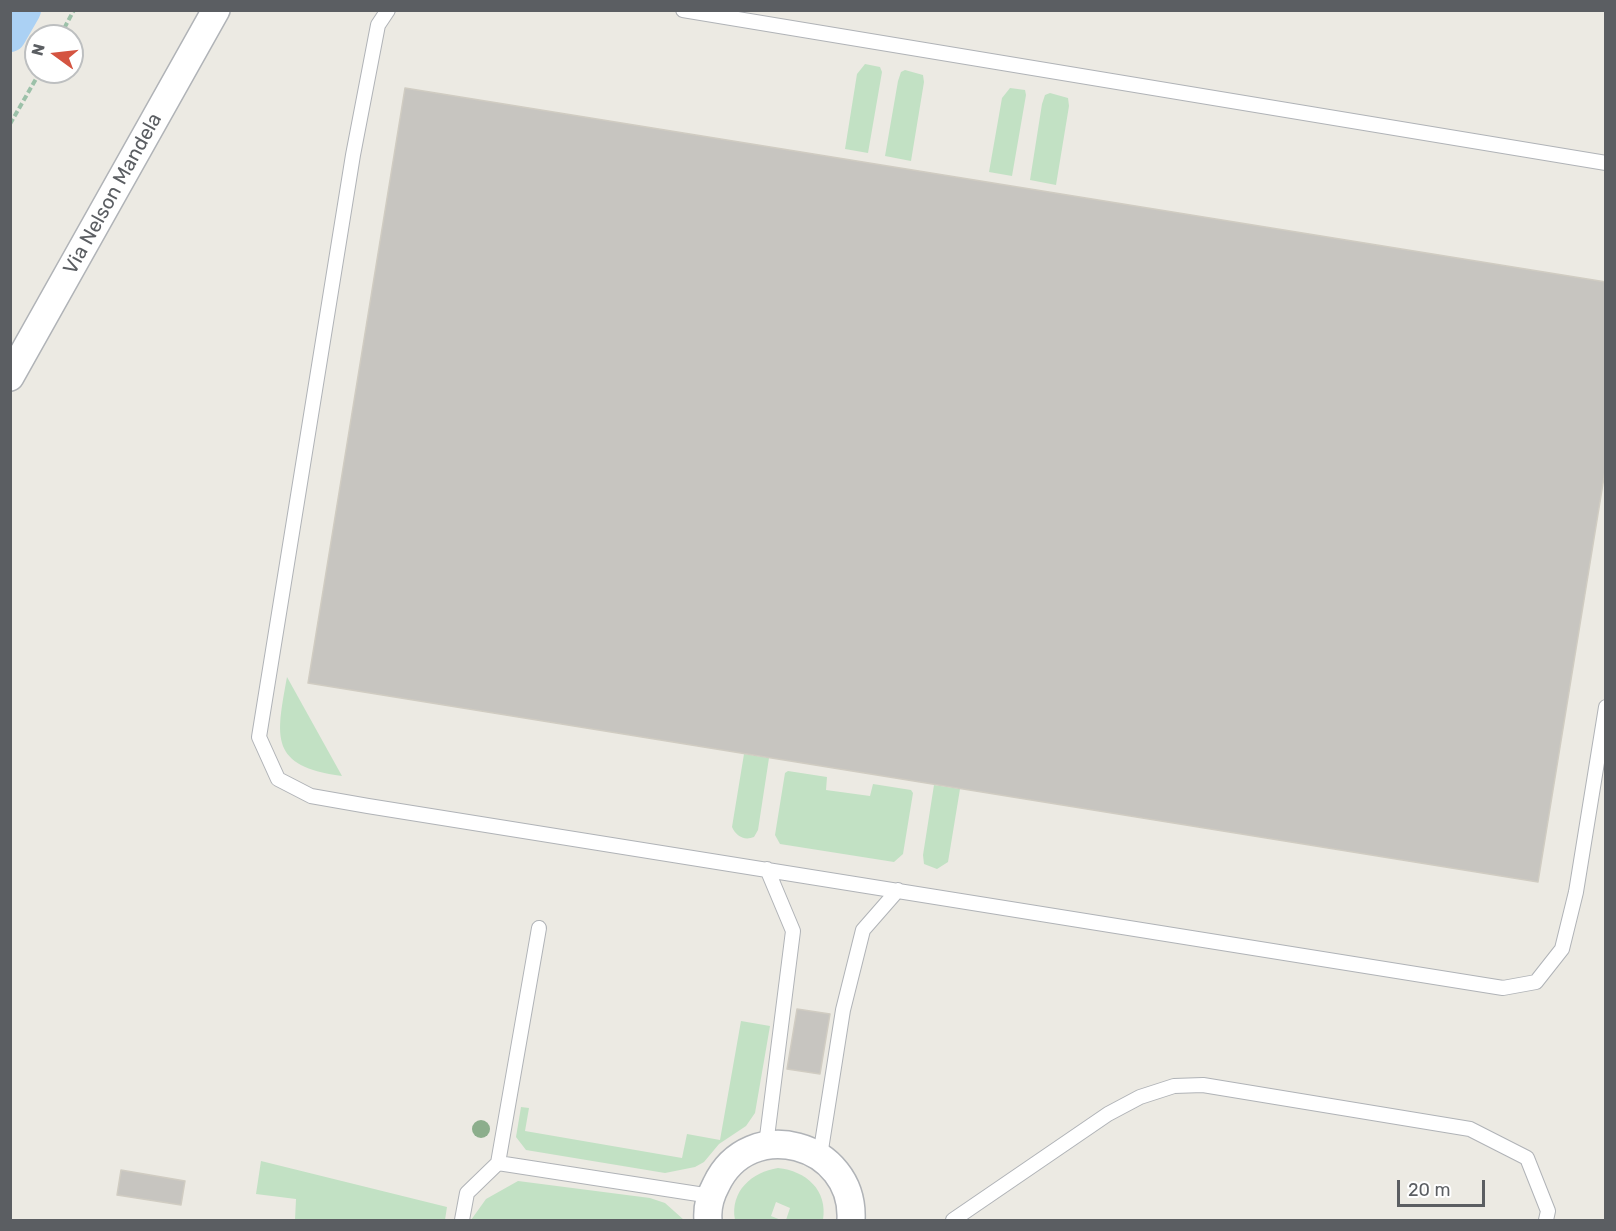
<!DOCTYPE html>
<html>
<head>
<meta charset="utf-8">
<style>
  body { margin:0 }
  #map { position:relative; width:1616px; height:1231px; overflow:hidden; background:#eceae3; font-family:Rubik,sans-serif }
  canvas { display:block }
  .frame { position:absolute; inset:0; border:12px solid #5b5e62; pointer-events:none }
  .north { position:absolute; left:24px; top:24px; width:60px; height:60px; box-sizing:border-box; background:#fff; border:2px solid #bdbfc0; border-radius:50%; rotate:285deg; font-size:16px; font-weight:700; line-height:24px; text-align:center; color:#5b5e62 }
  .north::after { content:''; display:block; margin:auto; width:21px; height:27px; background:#d45441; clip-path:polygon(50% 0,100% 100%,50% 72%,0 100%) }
  .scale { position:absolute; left:1397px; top:1180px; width:88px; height:27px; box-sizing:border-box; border:3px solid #5b5e62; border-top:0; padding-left:8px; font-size:18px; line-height:21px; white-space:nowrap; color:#5b5e62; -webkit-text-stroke:4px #fff; paint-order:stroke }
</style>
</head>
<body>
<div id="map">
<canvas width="1616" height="1231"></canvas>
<div class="frame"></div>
<div class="north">N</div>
<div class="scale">20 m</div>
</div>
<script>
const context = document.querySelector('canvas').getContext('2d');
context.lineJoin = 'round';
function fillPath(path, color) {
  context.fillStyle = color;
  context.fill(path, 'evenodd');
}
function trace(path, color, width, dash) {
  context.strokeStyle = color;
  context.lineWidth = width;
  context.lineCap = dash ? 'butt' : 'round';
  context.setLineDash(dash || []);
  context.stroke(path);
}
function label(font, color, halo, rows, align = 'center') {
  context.font = font + ' Rubik,sans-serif';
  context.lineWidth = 6;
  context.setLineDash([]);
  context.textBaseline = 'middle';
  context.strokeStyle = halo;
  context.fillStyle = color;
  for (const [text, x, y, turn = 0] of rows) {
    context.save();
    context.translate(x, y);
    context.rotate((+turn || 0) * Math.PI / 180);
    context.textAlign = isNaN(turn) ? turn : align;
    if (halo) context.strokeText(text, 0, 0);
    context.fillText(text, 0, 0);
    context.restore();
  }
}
fillPath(new Path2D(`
  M865 64 880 67 882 72 868 153 845 149 857 74Z
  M905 70 923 75 924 82 911 161 885 156 898 81 901 72Z
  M1010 88 1025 90 1026 95 1012 176 989 172 1002 98Z
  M1050 93 1068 98 1069 106 1056 185 1030 180 1042 104 1045 95Z
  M287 677 342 776C269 766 276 738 287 677Z
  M744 754 769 758 758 830 754 837C744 841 736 836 732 827Z
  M788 771 827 777 826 790 870 796 873 784 911 790 913 793 903 854 894 862 780 844 775 835 785 773Z
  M934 785 960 789 948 862 937 869 924 864 923 855Z
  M741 1021 770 1026 755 1113 746 1126 719 1144 704 1162 695 1167 665 1173 526 1150 516 1137 521 1107 529 1108 525 1131 682 1158 687 1134 720 1140Z
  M261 1161 447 1207 445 1220H295L296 1199 256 1194Z
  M778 1168C806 1171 828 1190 823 1220H786L790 1208 776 1202 771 1216 781 1220H735C730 1191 752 1172 778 1168Z
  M518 1181 650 1198 665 1203 684 1220H471L486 1199Z`), '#c2e1c4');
trace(new Path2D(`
  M10 36 25 10`), '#abd1f4', 32);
const building = new Path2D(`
  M405 88 1606 282V465L1538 882 308 683Z
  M797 1009 830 1014 820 1074 787 1069Z
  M121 1170 185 1181 181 1205 117 1195Z`);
fillPath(building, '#c7c5c0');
trace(building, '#d0ccc2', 1.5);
const service = new Path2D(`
  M388 10 378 25 353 155 259 737 278 779 311 796 368 806 1503 988 1536 982 1562 949 1576 892 1606 707
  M683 10 1606 163
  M766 1145 793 931 767 869
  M820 1156 843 1010 863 930 898 890
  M498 1163 711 1196
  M462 1220 467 1193 498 1163 539 928
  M953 1220 1108 1114 1140 1097 1174 1086 1203 1085 1470 1129 1527 1158 1548 1211 1546 1220`);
const minor = new Path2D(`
  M10 377 216 10
  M708 1220C707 1208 710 1196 716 1185 749 1114 855 1143 851 1220`);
trace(service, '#b0b3b7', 16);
trace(minor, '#b0b3b7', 30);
trace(new Path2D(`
  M60 36 74 10
  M10 124 40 72`), '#9cc1a9', 4, [6, 3]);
trace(service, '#fff', 14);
trace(minor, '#fff', 27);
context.fillStyle = '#8cae8c';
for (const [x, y] of [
  [481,1129]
]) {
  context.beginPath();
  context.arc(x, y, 9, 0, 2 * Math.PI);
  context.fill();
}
label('20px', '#5b5e62', '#fff', [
  ["Via Nelson Mandela",113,194,-61]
]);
</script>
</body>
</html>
